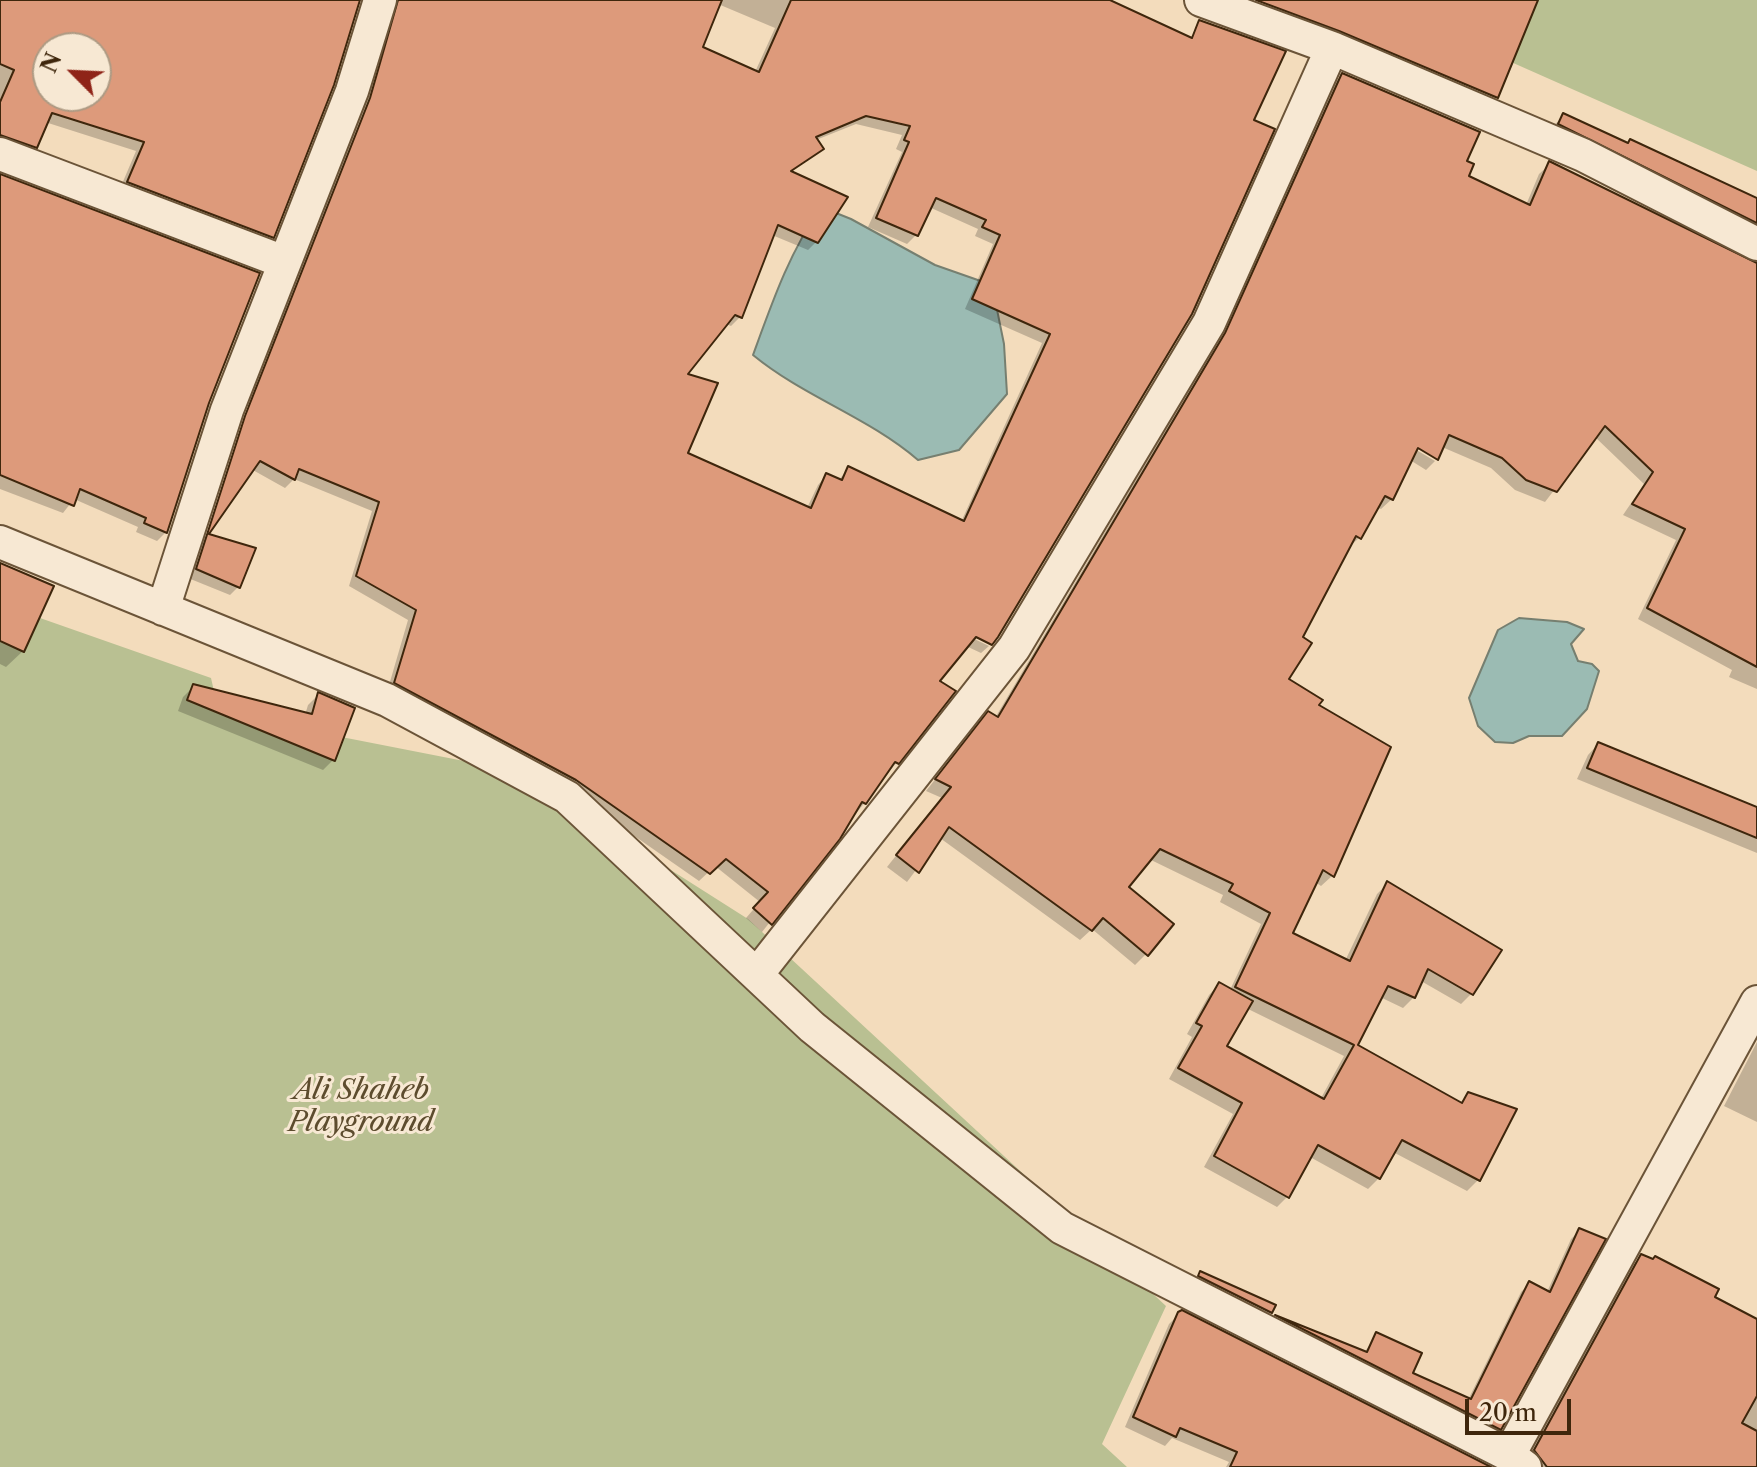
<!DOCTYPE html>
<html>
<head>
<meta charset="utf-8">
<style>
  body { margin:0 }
  #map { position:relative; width:1757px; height:1467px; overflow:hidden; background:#f3dcbc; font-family:"Libre Caslon Text",serif }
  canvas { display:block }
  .north { position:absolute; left:32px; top:32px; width:80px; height:80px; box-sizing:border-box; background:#f7e8d3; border:2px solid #ad9a83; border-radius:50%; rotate:294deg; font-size:22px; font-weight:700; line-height:32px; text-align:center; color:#3e260c }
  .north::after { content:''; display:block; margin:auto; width:28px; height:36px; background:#8f2418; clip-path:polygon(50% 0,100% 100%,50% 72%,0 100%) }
  .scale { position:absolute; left:1465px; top:1399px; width:106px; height:36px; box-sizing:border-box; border:4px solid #3e260c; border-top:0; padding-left:10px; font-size:24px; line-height:28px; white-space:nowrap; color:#3e260c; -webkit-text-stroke:6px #f7e8d3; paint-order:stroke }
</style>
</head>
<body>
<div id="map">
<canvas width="1757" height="1467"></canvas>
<div class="north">N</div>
<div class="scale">20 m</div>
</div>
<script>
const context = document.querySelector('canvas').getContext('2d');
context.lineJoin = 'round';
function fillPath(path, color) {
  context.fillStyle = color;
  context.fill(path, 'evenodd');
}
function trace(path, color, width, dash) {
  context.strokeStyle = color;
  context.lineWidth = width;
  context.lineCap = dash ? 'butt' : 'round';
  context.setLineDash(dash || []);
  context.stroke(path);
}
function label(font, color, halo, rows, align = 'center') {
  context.font = font + ' "Libre Caslon Text",serif';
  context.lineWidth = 6;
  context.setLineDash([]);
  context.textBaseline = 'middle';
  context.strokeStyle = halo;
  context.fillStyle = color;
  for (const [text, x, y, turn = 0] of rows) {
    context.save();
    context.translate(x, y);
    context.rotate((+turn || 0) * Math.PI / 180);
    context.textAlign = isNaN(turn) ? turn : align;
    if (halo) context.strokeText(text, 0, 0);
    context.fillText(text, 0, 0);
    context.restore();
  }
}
fillPath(new Path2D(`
  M1530 0H1757V171L1502 58Z
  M40 618 211 678 219 713 515 771 748 919 1166 1306 1102 1444 1127 1467H0V641L24 652Z`), '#b9c092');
const water = new Path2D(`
  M821 207 851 219 935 265 992 285 1004 344 1007 394 959 450 918 460C868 417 804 397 753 355 772 303 789 253 821 207Z
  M1519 618 1567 622 1584 629 1571 644 1578 661 1592 664 1599 671 1587 709 1562 736H1529L1513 743 1495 742 1478 726 1469 698 1498 630Z`);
fillPath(water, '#9bbbb3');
trace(water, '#767f70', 2);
fillPath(new Path2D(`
  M0 0H358L272 237 263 246 119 191 136 151 45 122 35 146 26 156 0 147ZM48 48H96V96H48Z
  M387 0H1101L1209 48 966 635 989 646 981 653 966 646 937 682 897 762 762 932 746 918 760 902 715 866 699 881 567 789 387 692 408 620 349 586 372 511 294 479 285 488 251 469 250 407 246 406 204 538 206 535 254 549 239 586 230 595 188 578 237 427ZM718 4 775 28 755 72 701 48ZM856 124 902 135 896 149 902 152 868 227 907 244 916 235 929 207 978 229 975 236 993 244 965 309 1042 343 961 522 848 469 838 481 826 476 818 485 807 508 686 454 685 375 726 324 731 326 740 317 772 235 808 250 817 241 790 172 821 149 816 140Z
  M1265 0H1536L1496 97 1482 111 1257 19Z
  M1342 75 1464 162 1466 177 1526 205 1539 174 1550 164 1748 263H1757V689L1729 677 1732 670 1638 619 1676 540 1623 515 1644 484 1595 437 1545 502 1515 490 1491 468 1442 447 1435 460V456L1410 442 1408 445 1435 461 1426 470 1410 460 1392 499 1381 509 1376 507 1359 538 1348 548 1300 637 1286 680 1317 706 1388 748 1332 876 1321 886 1315 882 1290 934 1345 961 1377 894 1388 883 1472 993 1461 1004 1421 981 1414 997 1403 1008 1380 997 1355 1046 1459 1104 1469 1094 1478 1180 1467 1191 1393 1152 1379 1178 1368 1189 1310 1157 1287 1197 1277 1207 1204 1167 1233 1114 1169 1079 1192 1037 1187 1034 1209 995 1219 984 1230 990 1261 924 1220 902 1223 895 1149 859 1126 887 1146 954 1135 965 1092 929 1080 940 940 838 907 882 887 867 942 798 926 791 978 725 995 718 1215 346 1331 86ZM1246 1008 1344 1056 1320 1100 1224 1047Z
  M1564 116 1757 201V239L1553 126Z
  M0 176 207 402 166 532 157 541 136 532 138 527 74 499 63 513 0 489Z
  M0 563 23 651 6 667 0 664Z
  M193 687 305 715 308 705 318 695 333 760 323 770 178 711 183 697Z
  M1598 744 1757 809V853L1577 779 1588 755Z
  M1757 1042V1122L1724 1106Z
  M1580 1230 1500 1428 1491 1437 1269 1324 1276 1317 1364 1353 1377 1334 1410 1374 1468 1400 1521 1292 1529 1284 1547 1292 1571 1239Z
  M1641 1257 1757 1322V1467H1531L1525 1460 1631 1266Z
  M1201 1273 1271 1312 1266 1317 1196 1278Z
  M1179 1314 1482 1467H1226L1229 1462 1172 1438 1165 1446 1125 1427 1169 1324Z`), '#0003');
const building = new Path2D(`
  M0 0H360L334 85 274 238 127 182 144 142 52 113 37 148 0 135V102L14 70 0 64ZM48 48H96V96H48Z
  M398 0H722L703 47 759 72 791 0H1110L1192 38 1199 20 1286 51 1254 120 1275 129 1192 314 998 637 992 645 976 637 940 681 956 691 899 764 895 762 866 804 862 802 840 839 772 925 753 908 768 892 726 859 710 874 576 780 394 683 416 610 356 576 379 502 299 469 295 480 260 461 209 534 256 548 240 588 196 569 245 416 370 98ZM866 116 910 126 904 140 909 142 876 218 918 236 936 198 986 220 982 227 1000 235 972 299 1050 334 964 521 848 466 842 480 826 473 811 508 688 453 718 383 688 374 735 315 742 318 778 225 818 243 848 197 791 171 824 149 816 137Z
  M1256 0H1538L1498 98 1339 31Z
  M1342 73 1480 132 1467 161 1474 164 1469 176 1530 205 1549 161 1757 263V667L1647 608 1685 529 1632 504 1653 472 1605 426 1557 492 1526 480 1502 458 1449 435 1438 460 1418 448 1393 500 1385 496 1361 539 1356 536 1303 637 1312 643 1289 679 1323 700 1319 705 1391 747 1334 877 1323 870 1293 933 1350 961 1387 881 1502 950 1473 995 1428 969 1415 998 1388 986 1358 1045 1462 1103 1468 1092 1517 1109 1480 1181 1402 1140 1380 1179 1318 1145 1289 1198 1214 1156 1242 1103 1178 1068 1202 1026 1196 1023 1219 982 1253 1001 1227 1046 1324 1099 1354 1045 1235 987 1270 913 1229 891 1233 884 1160 849 1129 887 1174 924 1148 956 1103 918 1092 931 949 827 919 873 896 855 951 787 935 779 988 711 998 717 1225 333Z
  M1563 113 1628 143 1630 139 1757 198V223L1558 124Z
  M0 174 260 273 209 403 167 533 144 523 146 518 80 489 74 506 0 475Z
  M0 563 54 586 24 652 0 641Z
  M193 684 312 714 318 692 355 708 335 761 187 700Z
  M1598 742 1757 807V838L1587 768Z
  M1579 1228 1606 1239 1501 1430 1275 1315 1367 1352 1376 1332 1422 1353 1413 1373 1471 1399 1529 1281 1550 1292Z
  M1641 1254 1653 1259 1655 1256 1719 1289 1715 1297 1757 1319V1396L1742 1423 1757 1431V1467H1547L1534 1450Z
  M1200 1271 1276 1305 1272 1313 1198 1276Z
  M1182 1310 1491 1467H1230L1237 1452 1180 1428 1176 1437 1133 1417 1178 1312Z`);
fillPath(building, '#dd9a7b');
trace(building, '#3e260c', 2);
const street = new Path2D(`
  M1201 0 1332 48 1583 155 1757 244
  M0 154 284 262
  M0 542 387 700 567 797 812 1027 1062 1228 1509 1455 1525 1467
  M163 609 227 410 352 91 380 0
  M758 973 1014 648 1209 323 1332 48
  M1509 1455 1757 1002`);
trace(street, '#6b5438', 36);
trace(street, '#f7e8d3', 32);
label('italic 28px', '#5d4c2e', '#f7e8d3', [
  ["Ali Shaheb",361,1091],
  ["Playground",361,1123]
]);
</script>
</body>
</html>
